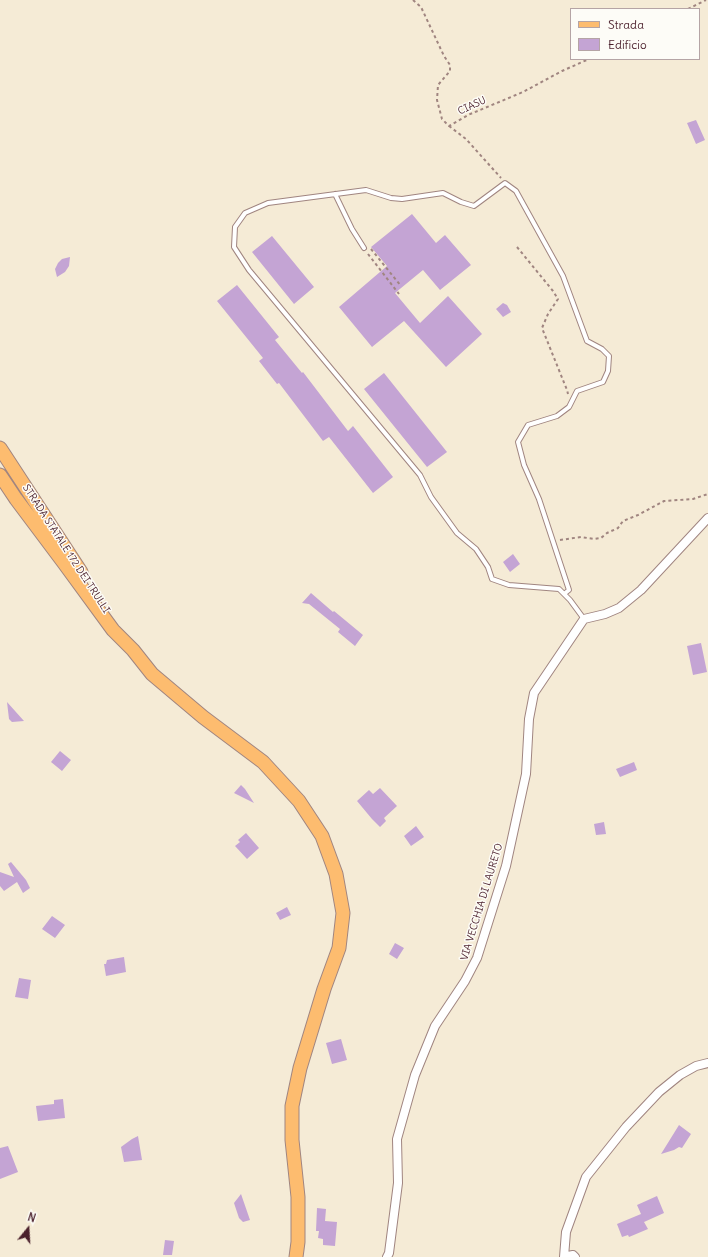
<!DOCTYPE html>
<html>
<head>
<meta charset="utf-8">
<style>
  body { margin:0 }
  #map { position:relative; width:708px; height:1257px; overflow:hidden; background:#f5ebd6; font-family:Delius,sans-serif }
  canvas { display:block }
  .legend { position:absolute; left:570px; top:8px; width:130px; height:52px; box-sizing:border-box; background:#fdfcf7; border:1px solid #b5a4a5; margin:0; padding:5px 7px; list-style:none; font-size:12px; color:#4a1f2b }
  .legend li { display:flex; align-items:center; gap:8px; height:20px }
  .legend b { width:20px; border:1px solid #b5a4a5 }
  .north { position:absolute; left:8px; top:1209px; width:40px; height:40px; -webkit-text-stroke:3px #fdfcf7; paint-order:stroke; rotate:18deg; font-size:11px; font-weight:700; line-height:16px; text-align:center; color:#4a1f2b }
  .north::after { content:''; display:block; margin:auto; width:14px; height:18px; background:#4a1f2b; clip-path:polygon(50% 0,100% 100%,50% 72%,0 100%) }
</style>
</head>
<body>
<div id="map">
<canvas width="708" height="1257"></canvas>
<ul class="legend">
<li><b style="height:5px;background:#fdbc6f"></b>Strada</li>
<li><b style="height:11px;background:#c4a4d4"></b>Edificio</li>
</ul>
<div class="north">N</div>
</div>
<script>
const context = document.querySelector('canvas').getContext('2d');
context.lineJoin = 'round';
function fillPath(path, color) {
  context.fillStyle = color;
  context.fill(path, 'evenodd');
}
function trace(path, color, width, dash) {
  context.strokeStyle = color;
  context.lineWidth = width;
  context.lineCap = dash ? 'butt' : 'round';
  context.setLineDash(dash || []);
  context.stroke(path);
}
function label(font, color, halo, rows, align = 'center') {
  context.font = font + ' Delius,sans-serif';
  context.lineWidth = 3;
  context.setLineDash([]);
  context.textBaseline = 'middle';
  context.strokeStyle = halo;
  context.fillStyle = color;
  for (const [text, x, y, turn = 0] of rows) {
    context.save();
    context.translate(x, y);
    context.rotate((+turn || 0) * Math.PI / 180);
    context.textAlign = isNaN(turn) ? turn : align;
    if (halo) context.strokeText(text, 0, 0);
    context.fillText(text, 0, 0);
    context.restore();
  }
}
fillPath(new Path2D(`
  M696 120 705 140 696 144 687 123Z
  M412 214 436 243 445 235 471 265 440 290 423 270 395 293 420 323 448 296 482 334 446 367 404 321 372 347 339 307 387 266 371 247Z
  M272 236 314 287 294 304 252 252Z
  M70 257 69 266 65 272 57 277 55 269 58 263 62 259Z
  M237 285 279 337 275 340 302 373 303 372 348 431 353 426 393 477 373 493 329 437 323 441 279 383 277 384 259 361 263 358 217 301Z
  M503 303 507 305 511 312 503 317 496 309Z
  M384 373 447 452 427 467 364 389Z
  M513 554 520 564 510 572 503 562Z
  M311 593 333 612 334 611 363 635 355 646 338 632 340 629 309 604 302 603Z
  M701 643 707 672 693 675 687 646Z
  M7 702 24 721 12 722 9 719Z
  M60 751 71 760 62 771 51 762Z
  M634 762 637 770 620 777 616 769Z
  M241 785 245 789 254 803 234 793Z
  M380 788 397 806 384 818 386 821 380 827 372 819 357 801 369 790 373 794Z
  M604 822 606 834 596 835 594 824Z
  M416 826 424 837 411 846 404 836Z
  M246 833 259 848 247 859 235 846 240 842 238 840Z
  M11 862 26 880 30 888 23 893 17 882 4 891 0 886V872L14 877 8 864Z
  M287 907 291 915 280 920 276 913Z
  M52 916 65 925 55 938 42 929Z
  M395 943 404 948 397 959 389 954Z
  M124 957 126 972 106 976 104 964H106L107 960Z
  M19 978 31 980 28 999 15 997Z
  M341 1039 347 1060 332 1064 326 1043Z
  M63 1099 65 1118 38 1121 36 1106 54 1104V1100Z
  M679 1125 691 1134 682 1148 679 1147 674 1150 661 1154Z
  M138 1136 142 1160 124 1162 121 1147 132 1139Z
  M8 1146 18 1172 0 1179V1148Z
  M241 1194 250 1220 243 1222 239 1218 234 1203Z
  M657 1196 664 1213 644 1222 648 1229 629 1237 628 1235 622 1237 617 1224 641 1214 637 1205Z
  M317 1208 326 1209 325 1221 337 1222 335 1246 323 1245V1239L318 1238 319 1231H316Z
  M165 1240 174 1241 172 1255H163Z`), '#c4a4d4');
const lane = new Path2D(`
  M335 194 352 229 364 248
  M564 594 569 590 539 499 524 465 518 442 528 425 557 416 569 407 577 391 603 382 608 371 609 356 602 349 587 341 563 276 516 191 505 183 474 206 461 202 443 193 402 199 391 198 366 190 268 203 245 213 235 227 234 247 249 270 420 475 431 497 457 533 476 549 488 567 492 579 509 585 559 589 570 600 584 619`);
const street = new Path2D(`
  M387 1257 389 1253 398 1183 397 1139 415 1075 435 1026 465 981 477 958 506 866 526 774 529 719 534 693 584 619 605 614 619 608 641 590 708 518
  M564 1257 566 1232 586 1177 626 1127 659 1092 680 1075 696 1066 708 1063
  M567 1257 568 1256 573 1255 575 1257`);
const primary = new Path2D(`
  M0 448 81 572
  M0 475 16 499 64 563 113 630 133 650 152 674 203 717 263 762 299 801 322 836 336 874 343 913 339 948 324 989 300 1068 292 1106V1140L298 1197V1242L296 1257`);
trace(lane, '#a08580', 6);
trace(street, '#a08580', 10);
trace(primary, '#a08580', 15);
trace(new Path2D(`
  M413 0 421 7 444 56 450 65V71L438 85 437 100 442 119 449 126 468 115 523 92 562 71 589 59
  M688 9 706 0
  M449 126 466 139 501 178
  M517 247 553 291 558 299 548 314 542 328 567 390 568 394
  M371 249 401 286
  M368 254 399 294
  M560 540 581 537 594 539 601 538 607 533 618 528 623 521 638 515 664 501 693 499 708 494`), '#a08580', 2, [3, 3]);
trace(lane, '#fff', 4);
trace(street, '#fff', 8);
trace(primary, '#fdbc6f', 13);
label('10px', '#4a1f2b', '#fdfcf7', [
  ["CIASU",472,106,-25],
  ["STRADA STATALE 172 DEI TRULLI",66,549,57],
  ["VIA VECCHIA DI LAURETO",482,902,-73]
]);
</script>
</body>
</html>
